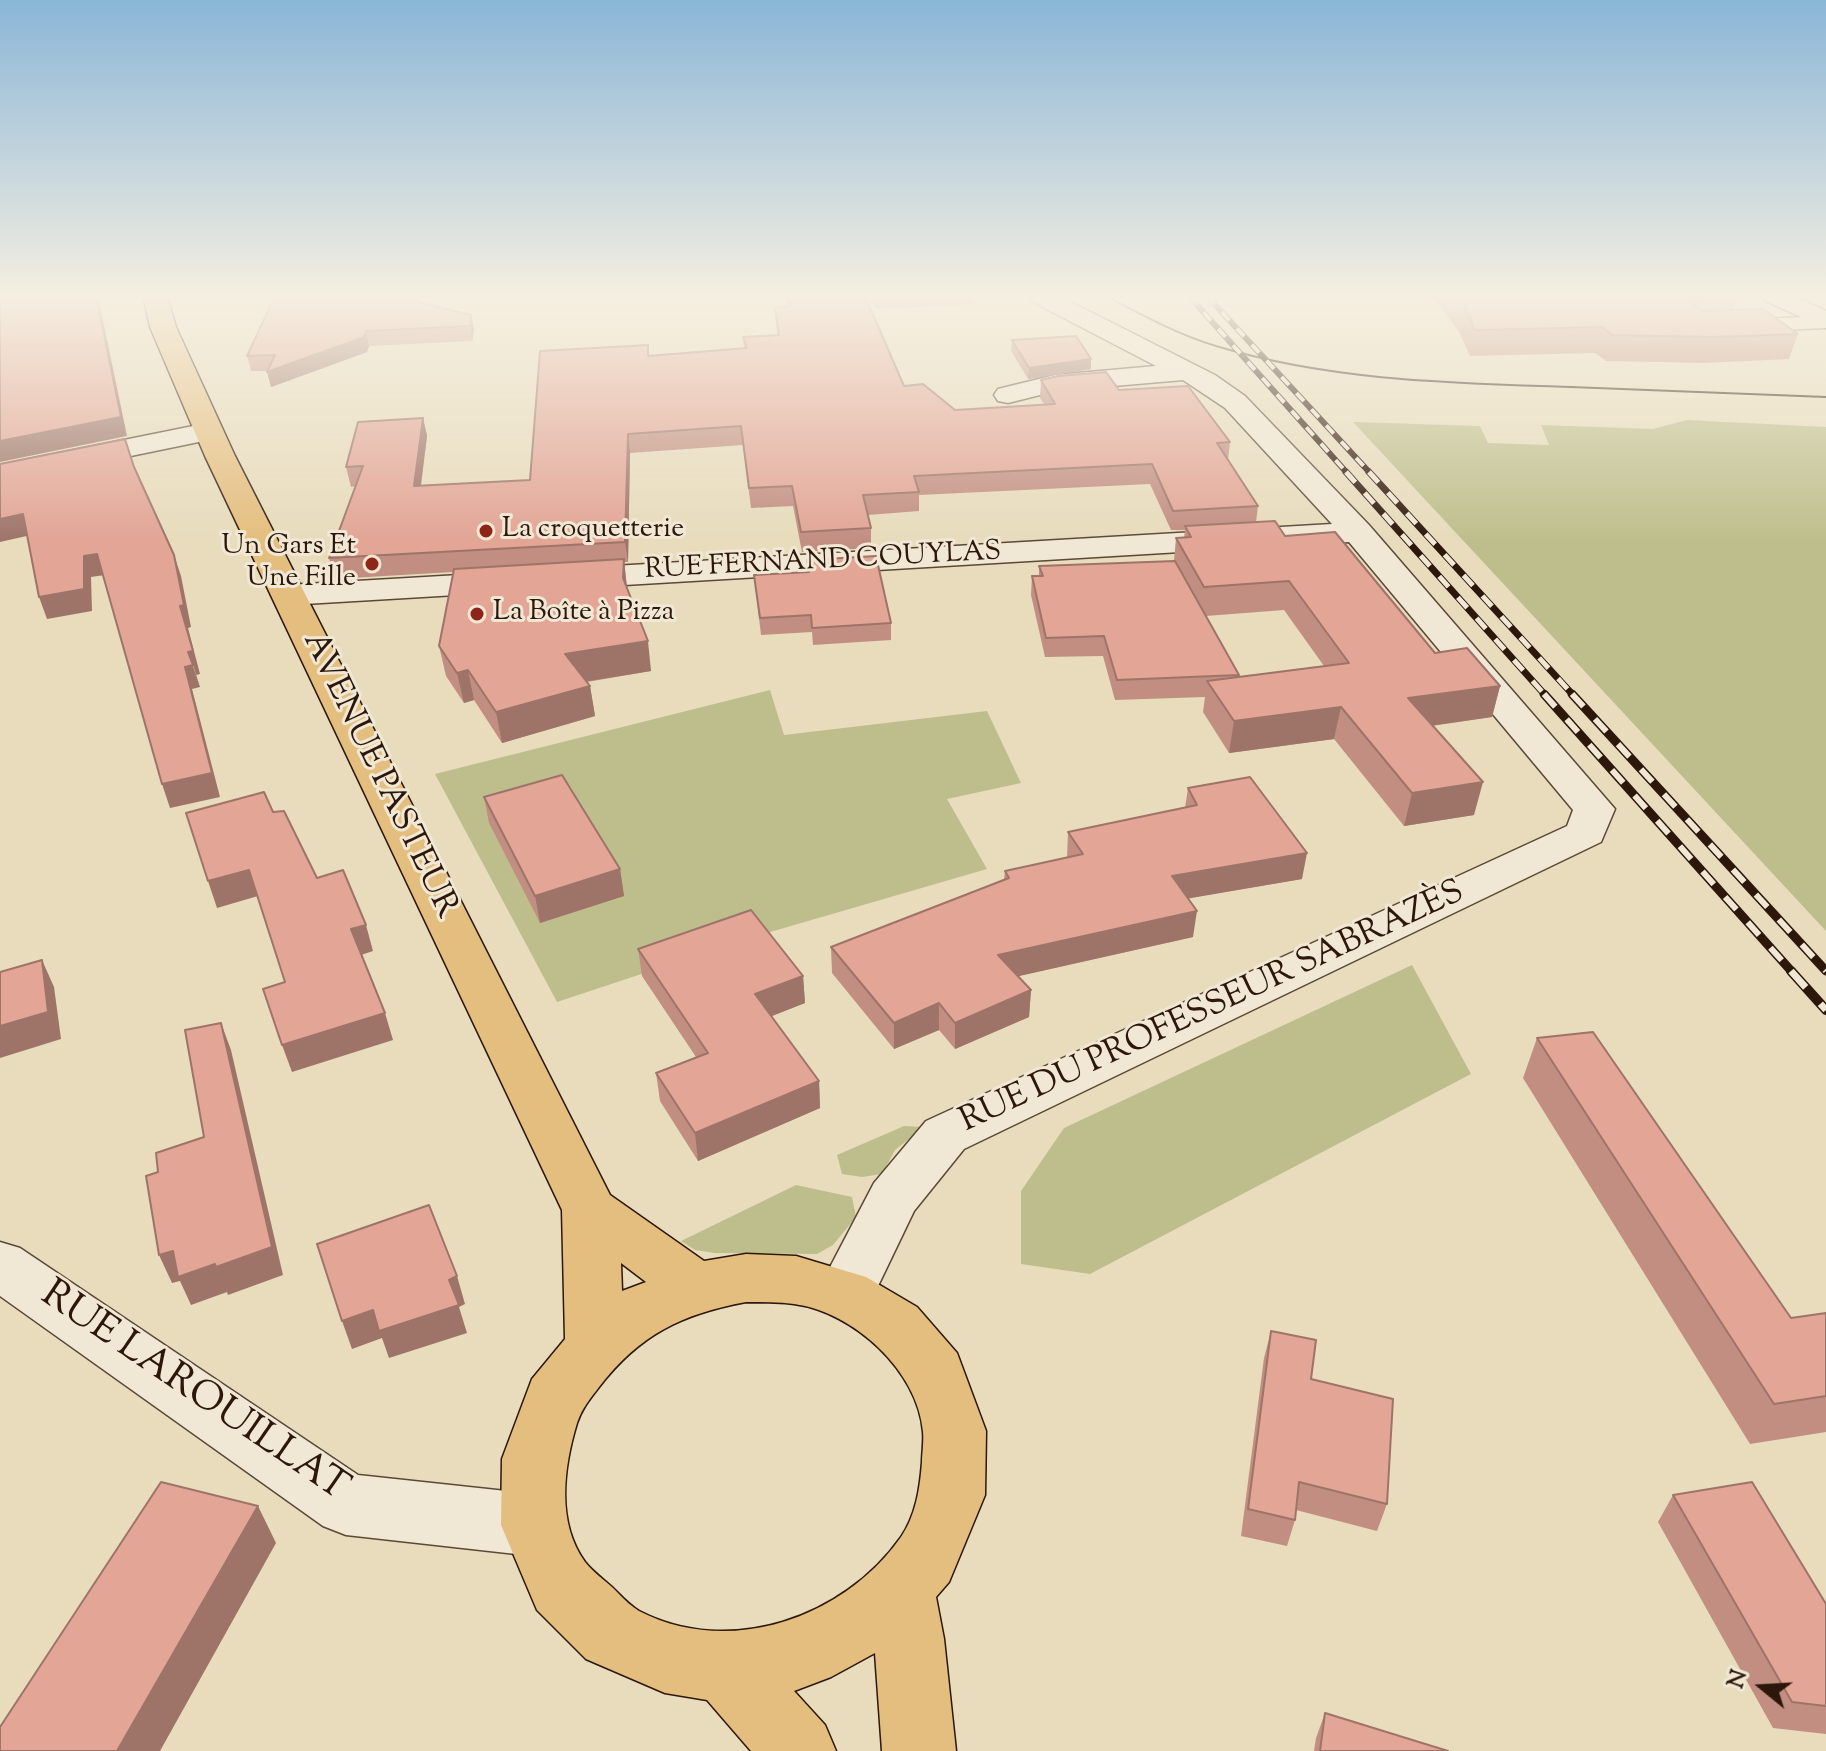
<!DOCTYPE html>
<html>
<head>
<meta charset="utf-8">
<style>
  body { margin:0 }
  #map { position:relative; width:1826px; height:1751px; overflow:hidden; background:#e8dcbd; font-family:"Sorts Mill Goudy",serif }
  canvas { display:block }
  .north { position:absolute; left:1722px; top:1647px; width:80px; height:80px; -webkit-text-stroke:6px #f0e8d4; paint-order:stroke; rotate:288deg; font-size:22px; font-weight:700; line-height:32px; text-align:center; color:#2c170a }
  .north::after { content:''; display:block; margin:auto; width:28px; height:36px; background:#2c170a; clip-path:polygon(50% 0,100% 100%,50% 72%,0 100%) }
</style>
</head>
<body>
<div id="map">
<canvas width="1826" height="1751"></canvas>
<div class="north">N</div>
</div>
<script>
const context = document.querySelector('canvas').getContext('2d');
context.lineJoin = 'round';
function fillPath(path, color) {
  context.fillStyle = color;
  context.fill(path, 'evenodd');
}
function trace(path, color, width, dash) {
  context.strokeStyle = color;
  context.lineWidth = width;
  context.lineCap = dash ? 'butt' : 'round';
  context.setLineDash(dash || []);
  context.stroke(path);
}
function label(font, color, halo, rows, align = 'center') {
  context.font = font + ' "Sorts Mill Goudy",serif';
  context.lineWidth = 6;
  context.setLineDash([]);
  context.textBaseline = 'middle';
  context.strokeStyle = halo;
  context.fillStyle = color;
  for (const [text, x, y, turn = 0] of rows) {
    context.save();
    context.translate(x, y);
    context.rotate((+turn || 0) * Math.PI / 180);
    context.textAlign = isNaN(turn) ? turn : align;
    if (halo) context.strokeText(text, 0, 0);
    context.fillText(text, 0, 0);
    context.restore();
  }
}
fillPath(new Path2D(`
  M1687 420 1826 427V931L1353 422 1480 426 1488 443 1549 445 1541 425 1653 429Z
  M770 690 784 735 987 711 1021 783 947 799 987 869 753 937 557 1002 435 774Z
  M1412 965 1471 1074 1090 1274 1021 1264V1191L1064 1128Z
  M904 1126 924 1127 895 1150 882 1174 862 1177 842 1174 837 1155Z
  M796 1185 852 1197 856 1217 833 1245 817 1254 715 1253 695 1250 681 1241Z`), '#bebe8c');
const lane = new Path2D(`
  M1826 316V328L1739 332 1729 326 1739 320Z`);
const street = new Path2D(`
  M1028 296H1059L1215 375 1245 396 1369 525 1615 809 1601 842 964 1149 914 1211 866 1311 845 1318 824 1311 816 1294 874 1183 926 1121 1567 826 1573 810 1349 542 288 605 276 602 271 595 276 588 288 585 1332 524 1225 408 1183 380 1056 391 1008 403 998 401 994 395 998 389 1055 375 1156 366 1031 301Z
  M208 423 218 426 222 432 218 438 0 483V465Z
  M0 1242 20 1248 358 1475 534 1494 557 1503 567 1525 557 1547 534 1556 346 1535 323 1526 0 1296Z`);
const secondary = new Path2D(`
  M1762 296H1794L1826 311V328L1765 301Z`);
const primary = new Path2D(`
  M143 296H167L176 327 235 456 610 1195 704 1261 746 1254 796 1256 866 1277 917 1307 957 1353 986 1431 985 1495 949 1582 936 1597 944 1639 956 1751H882L875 1653 831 1677 794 1691 825 1725 836 1751H751L707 1700 665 1693 586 1659 537 1610 501 1525 502 1459 532 1379 565 1339 562 1210 205 456 150 327ZM621 1263 646 1282 622 1291ZM746 1302C762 1302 779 1302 794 1304 854 1312 918 1371 923 1432 924 1442 922 1453 922 1462 920 1488 916 1515 901 1537 844 1618 730 1658 639 1611 629 1605 620 1595 612 1587 603 1579 592 1571 585 1562 556 1522 564 1466 577 1423 582 1408 590 1399 599 1387 640 1334 682 1314 746 1302Z`);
trace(lane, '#5b4837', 3);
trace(street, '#5b4837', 3);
trace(secondary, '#2c170a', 3);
trace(primary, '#2c170a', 3);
fillPath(lane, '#f0e8d4');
fillPath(street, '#f0e8d4');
fillPath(secondary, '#f0e8d4');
fillPath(primary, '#e4be7e');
trace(new Path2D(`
  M1106 296C1142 315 1177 334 1216 346 1331 381 1452 383 1571 387 1656 390 1741 394 1826 397`), '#2c170a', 2);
const railFar3 = new Path2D(`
  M1189 296 1348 474
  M1207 296 1371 474`);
const railFar2 = new Path2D(`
  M1346 472 1546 696
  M1369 472 1574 696`);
const railFar1 = new Path2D(`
  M1544 694 1793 973
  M1572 694 1826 971`);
const rail = new Path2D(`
  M1791 971 1826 1010`);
trace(railFar3, '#2c170a', 6);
trace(railFar2, '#2c170a', 7);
trace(railFar1, '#2c170a', 9);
trace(rail, '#2c170a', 10);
trace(railFar3, '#f0e8d4', 4, [11]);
trace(railFar2, '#f0e8d4', 5, [14]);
trace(railFar1, '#f0e8d4', 6, [17]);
trace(rail, '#f0e8d4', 7, [22]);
fillPath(new Path2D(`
  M184 296H232L185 299Z
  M275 296H421L418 302 471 315 474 330 472 341 369 346 367 352 271 387 268 371H251L247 356Z
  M786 296H865L904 386 955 410 1044 404 1040 398 1041 380 1119 390 1230 442 1228 460 1258 506 1256 522 1285 536 1435 653 1500 686 1492 717 1432 726 1474 815 1404 826 1334 739 1229 753 1203 712 1205 697 1115 700 1103 656 1045 657 1031 595 1032 576H1039V566L1174 561 1176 538H1184L1185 530H1171L1150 484 919 495V511L868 515 871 528V548L802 552 793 506 751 508 743 445 630 453 628 562H624L627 589 651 671 587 682 590 686 595 716 502 743 474 700 464 703 446 676 439 646 453 572 334 579 329 558 356 486 351 487 346 467 423 418 427 436 421 486 530 480 649 355 744 349 743 337 777 335 775 308 788 307ZM1284 610 1324 666 1238 677 1239 675 1206 616Z
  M870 296H974L973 304 876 309Z
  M1432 296H1738L1734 310 1798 334 1789 359 1705 363 1606 361 1595 353 1470 356 1459 332Z
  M1012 340 1091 369 1028 379 1011 351Z
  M807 560 891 623V640L813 645 812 632 761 635 754 575 807 572Z
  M1188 788 1302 879 1188 898 1193 937 1018 976 1031 990 1029 1017 955 1049 939 1030 894 1049 832 973 831 947 1004 879 1005 871 1067 858 1068 832 1185 808Z
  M484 797 620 869 624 896 540 923 489 823Z
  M638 949 803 976 805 1003 771 1016 819 1081 820 1108 698 1161 660 1101 656 1073 696 1057 642 976Z
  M1537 1038 1791 1318 1826 1313V1432L1750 1444 1523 1078Z
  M1271 1331 1311 1379 1387 1504 1377 1531 1296 1510 1295 1520 1287 1546 1241 1536 1264 1358Z
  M1673 1495 1826 1604V1734L1773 1728 1658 1522Z
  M1325 1713 1448 1751H1314L1316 1738Z`), '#c28e81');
fillPath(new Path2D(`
  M96 296H98L127 436 0 462V441Z
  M412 296H421L413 314 410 300Z
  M1698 296H1702L1695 318 1683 324 1691 300Z
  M471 315 474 330 472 341 470 326Z
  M366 331 369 346 367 352 271 387 267 372Z
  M1091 359V369L1028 379 1029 368Z
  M423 418 427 436 418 506 414 486Z
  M628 434 630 453 628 562 625 542Z
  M23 514 31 535 0 542V519Z
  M97 554 105 575 91 577 92 611 47 619 39 597 84 556Z
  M174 555 181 576 191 627 188 628 200 674 196 675 188 652 180 606Z
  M624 559 627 588 623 578Z
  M648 641 651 671 570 684 565 654Z
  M193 665 200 687 192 689 220 797 170 808 162 784 185 667Z
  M468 670 474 700 464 703 457 673Z
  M590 686 595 716 502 743 496 712Z
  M1500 686 1492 717 1400 730 1408 698Z
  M1341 707 1334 739 1229 753 1234 721Z
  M1483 782 1474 815 1404 826 1412 793Z
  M1307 853 1302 879 1168 902 1172 876Z
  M620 869 624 896 540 923 535 896Z
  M249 870 258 896 217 908 208 881Z
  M1197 911 1193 937 997 981 998 955Z
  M366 925 373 951 358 956 351 929Z
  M42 960 54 987 61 1039 0 1058V1026Z
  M803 976 805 1003 757 1022 755 994Z
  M1031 990 1029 1017 955 1049V1023Z
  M939 1003V1030L894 1049V1023Z
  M385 1013 393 1040 292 1072 282 1045Z
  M221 1023 231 1050 283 1275 228 1295 227 1292 191 1305 180 1281 172 1283 159 1255 173 1251 215 1264Z
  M819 1081 820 1108 698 1161 695 1133Z
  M457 1276 465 1304 459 1307 467 1333 389 1358 382 1338 352 1349 342 1321Z
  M258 1506 276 1543 160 1751H117Z`), '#9e7469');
const building = new Path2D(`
  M0 296H96L121 417 0 441Z
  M275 296H412L410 300 471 315 470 326 366 331 364 337 267 372 275 355 247 356Z
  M788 296H865L904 386 923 384 955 410 1055 404 1041 380 1058 376 1106 372 1119 390 1188 386 1230 442 1217 443 1258 506 1173 511 1152 464 914 476 919 492 863 495 871 528 801 532 792 486 749 488 741 426 628 434 625 542 329 558 363 466 346 467 358 422 423 418 414 486 530 480 540 351 648 345V356L747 348 743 337 779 335 775 308 790 306Z
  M1456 296H1698L1691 300V305L1703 311 1763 309 1798 334 1713 337 1613 335 1602 327 1475 330 1465 307Z
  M1076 336 1091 359 1029 368 1012 340Z
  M125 439 134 467 174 555 184 605 180 606 193 651 188 652 193 665 185 667 212 773 162 784 97 554 84 556V589L39 597 23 514 0 519V464Z
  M1275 521 1285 536 1335 532 1435 653 1467 648 1500 686 1408 698 1483 782 1412 793 1341 707 1234 721 1207 681 1349 663 1289 581 1204 587 1176 538 1191 537 1185 526Z
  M876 556 891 623 812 628 811 615 760 618 754 575 809 572 807 560Z
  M624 559 623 578 648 641 565 654 590 686 496 712 468 670 457 673 439 646 454 569Z
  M1175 561 1239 675 1117 680 1104 636 1046 638 1032 576H1043L1039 566Z
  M562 775 620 869 535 896 484 797Z
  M1250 777 1307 853 1172 876 1197 911 998 955 1031 990 955 1023 939 1003 894 1023 831 947 1009 878 1005 871 1083 854 1068 832 1197 805 1188 788Z
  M264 792 273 812 284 811 317 878 343 870 366 925 351 929 385 1013 282 1045 263 989 285 982 249 870 208 881 186 813Z
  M751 910 803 976 755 994 819 1081 695 1133 656 1073 708 1053 638 949Z
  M42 960 48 1012 0 1026V972Z
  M221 1023 272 1247 216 1267 215 1264 178 1277 173 1251 159 1255 146 1176 158 1172 156 1153 204 1137 185 1030Z
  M1593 1032 1791 1318 1826 1313V1396L1774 1404 1537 1038Z
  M429 1205 457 1276 449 1280 459 1305 379 1331 373 1310 342 1321 317 1244Z
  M1271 1331 1316 1340 1311 1379 1393 1399 1387 1504 1299 1482 1295 1520 1248 1509Z
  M161 1482 258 1506 117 1751H0V1727Z
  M1752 1482 1826 1604V1706L1792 1702 1673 1495Z
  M1325 1713 1448 1751H1320Z`);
fillPath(building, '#e2a596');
trace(building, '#9e7469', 2);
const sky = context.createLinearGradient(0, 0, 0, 541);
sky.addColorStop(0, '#8ab6d7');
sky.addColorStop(0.55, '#f5efe1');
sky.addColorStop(1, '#f5efe100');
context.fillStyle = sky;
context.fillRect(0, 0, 1826, 541);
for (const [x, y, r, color] of [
  [486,531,8,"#8f2418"],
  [372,564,8,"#8f2418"],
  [477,614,8,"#8f2418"]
]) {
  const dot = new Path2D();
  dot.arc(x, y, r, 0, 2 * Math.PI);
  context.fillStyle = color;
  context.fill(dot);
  trace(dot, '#f0e8d4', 3);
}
label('28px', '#2c170a', '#f0e8d4', [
  ["La croquetterie",502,531],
  ["Un Gars Et",356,548,"right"],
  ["Une Fille",356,580,"right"],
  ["La Boîte à Pizza",493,614]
], 'left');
label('28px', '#2c170a', '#f0e8d4', [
  ["RUE FERNAND COUYLAS",823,563,-3]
]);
label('34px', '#2c170a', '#f0e8d4', [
  ["AVENUE PASTEUR",378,776,64],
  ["RUE DU PROFESSEUR SABRAZÈS",1213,1009,-25]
]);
label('40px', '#2c170a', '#f0e8d4', [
  ["RUE LAROUILLAT",193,1394,34]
]);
</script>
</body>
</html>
